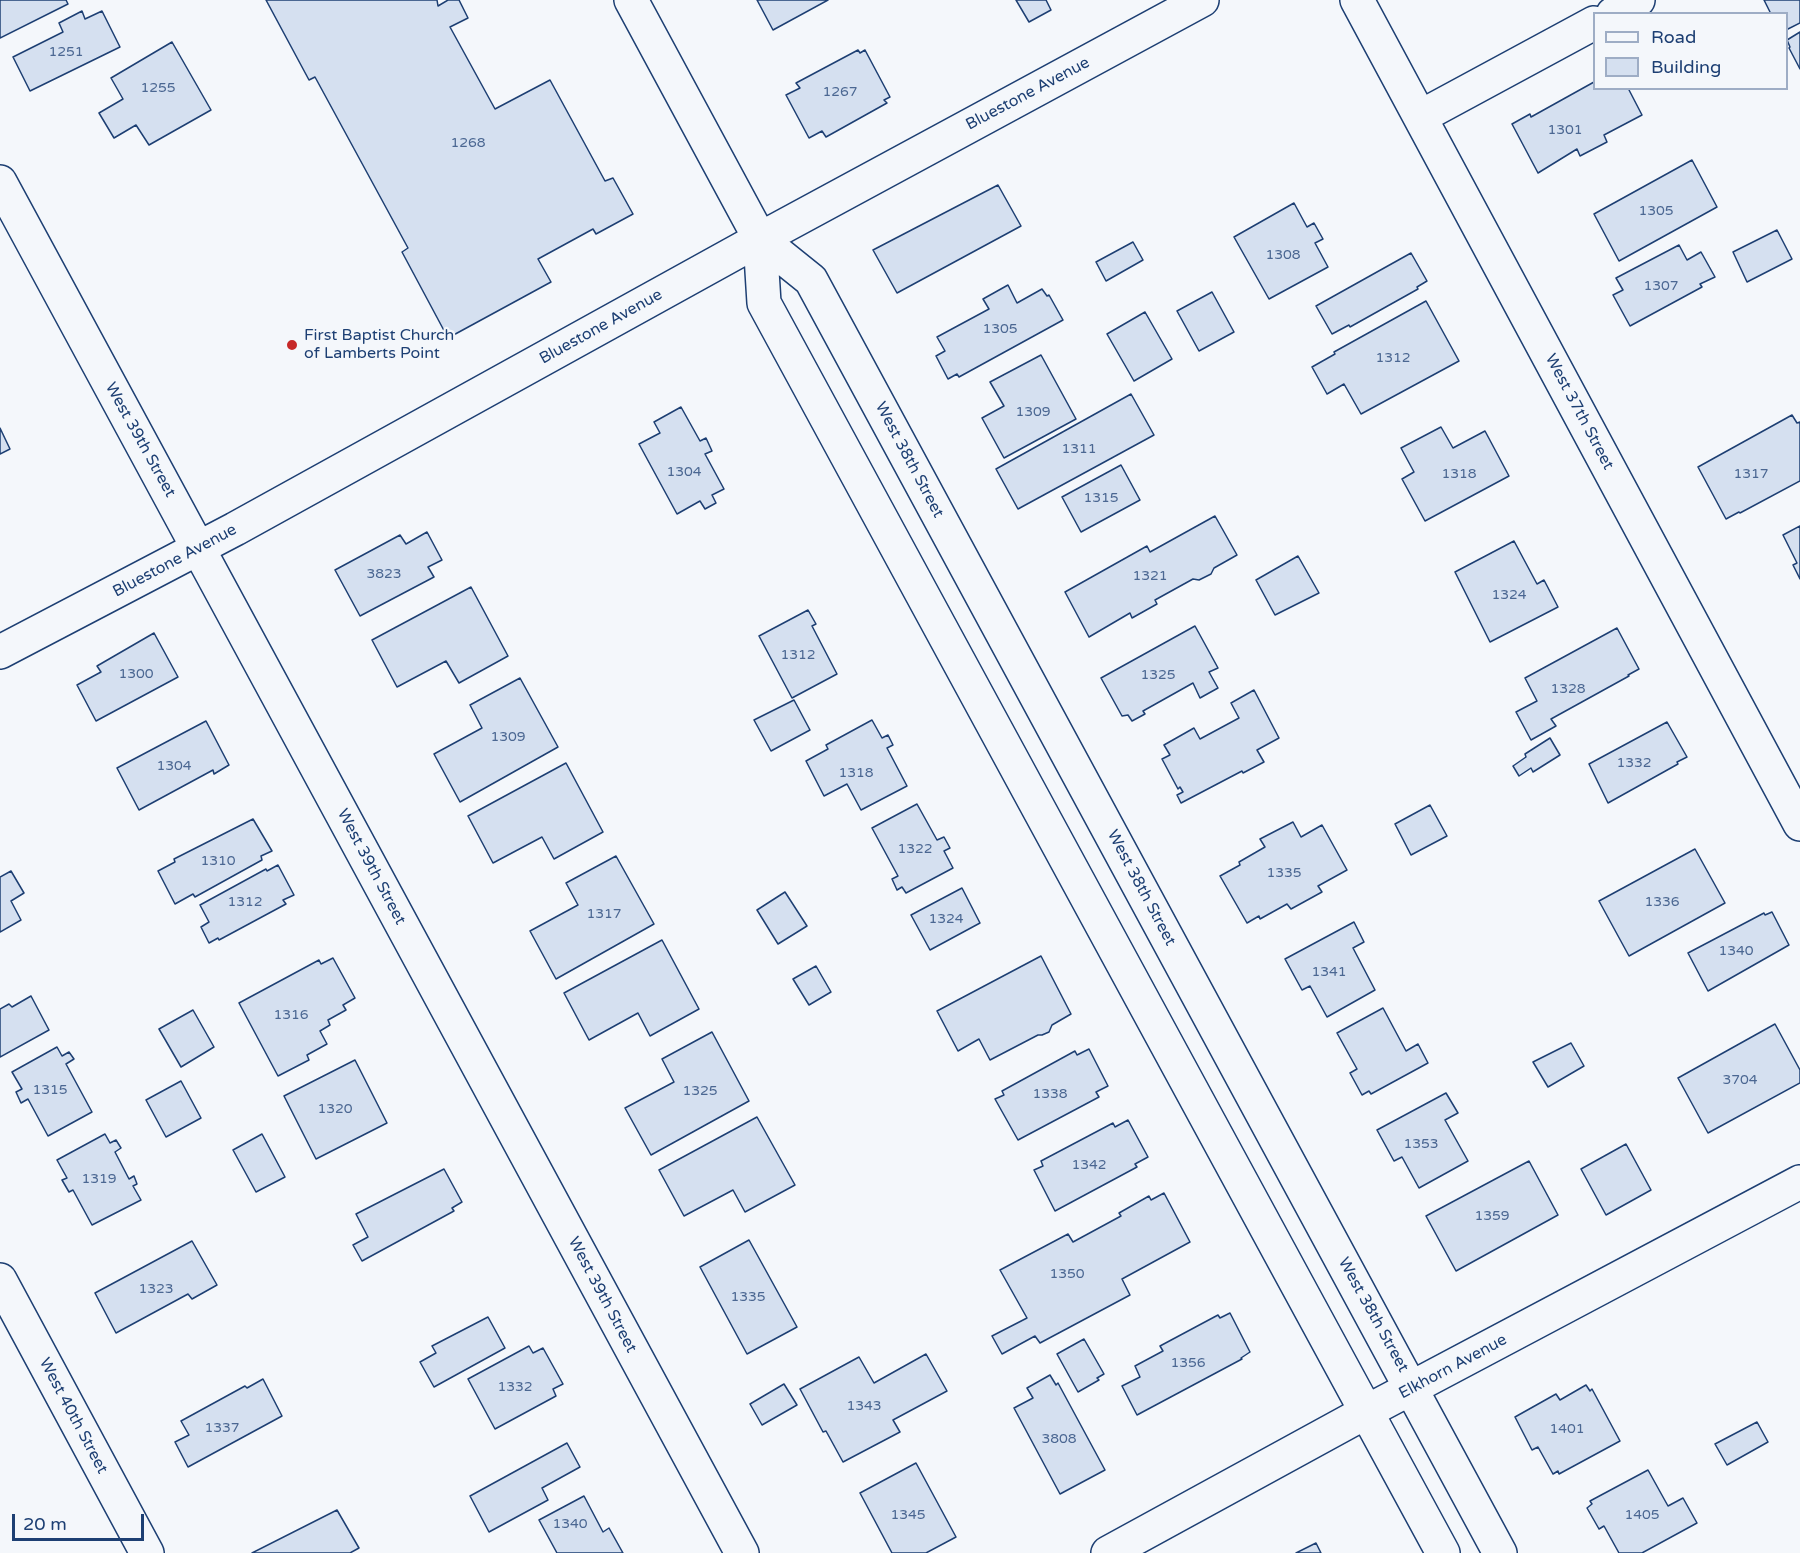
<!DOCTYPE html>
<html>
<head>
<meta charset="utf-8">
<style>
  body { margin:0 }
  #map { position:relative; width:1800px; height:1553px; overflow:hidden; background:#f4f7fb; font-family:"Varela Round",sans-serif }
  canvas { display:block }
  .legend { position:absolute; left:1593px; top:12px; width:195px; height:78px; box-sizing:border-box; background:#f4f7fb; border:2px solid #9eadc5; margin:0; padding:8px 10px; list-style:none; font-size:18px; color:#1d3f73 }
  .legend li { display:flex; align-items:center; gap:12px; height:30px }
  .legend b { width:30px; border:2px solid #9eadc5 }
  .scale { position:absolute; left:12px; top:1514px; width:132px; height:27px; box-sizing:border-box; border:3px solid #1d3f73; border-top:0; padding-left:8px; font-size:18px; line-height:21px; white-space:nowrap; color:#1d3f73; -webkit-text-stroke:4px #f4f7fb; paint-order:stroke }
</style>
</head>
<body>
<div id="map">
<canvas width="1800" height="1553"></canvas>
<ul class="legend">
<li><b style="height:8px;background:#f4f7fb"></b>Road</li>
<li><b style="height:16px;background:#d5e0f0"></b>Building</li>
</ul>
<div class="scale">20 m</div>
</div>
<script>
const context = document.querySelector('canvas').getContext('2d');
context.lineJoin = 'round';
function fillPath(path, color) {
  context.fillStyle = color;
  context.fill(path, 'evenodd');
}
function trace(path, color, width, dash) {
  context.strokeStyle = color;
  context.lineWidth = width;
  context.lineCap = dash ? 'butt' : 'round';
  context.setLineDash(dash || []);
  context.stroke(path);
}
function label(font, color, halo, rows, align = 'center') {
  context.font = font + ' "Varela Round",sans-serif';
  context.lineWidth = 4.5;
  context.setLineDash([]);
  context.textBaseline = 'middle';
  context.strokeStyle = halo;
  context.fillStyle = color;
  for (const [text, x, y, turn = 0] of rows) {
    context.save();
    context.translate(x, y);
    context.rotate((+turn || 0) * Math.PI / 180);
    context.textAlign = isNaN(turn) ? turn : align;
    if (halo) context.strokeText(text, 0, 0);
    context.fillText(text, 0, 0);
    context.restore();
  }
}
const building = new Path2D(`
  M0 0H66L68 4 0 38Z
  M266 0H437L438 6 448 0H459L468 18 450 27 495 109 550 80 605 181 613 178 633 214 596 234 593 229 538 259 551 282 448 338 402 252 408 248 315 77 309 80Z
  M757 0H828L773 30Z
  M1016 0H1046L1051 10 1029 22Z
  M1764 0H1800V23L1786 30V14H1771Z
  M82 11 85 19 102 11 120 47 30 91 13 57 63 32 59 23Z
  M1800 32V69L1789 48 1790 47 1787 40Z
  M172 42 211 110 149 145 136 125 114 138 99 113 123 99 111 78Z
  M858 50 860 53 865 50 890 97 884 100 887 103 826 137 822 131 809 138 786 95 800 88 796 83Z
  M1594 82V88H1628L1642 115 1604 135 1607 142 1580 156 1577 149 1538 173 1512 124 1530 114 1531 117Z
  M1692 160 1717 207 1619 261 1594 214Z
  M998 185 1021 226 897 293 873 250Z
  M1294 203 1307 227 1314 223 1323 239 1315 243 1328 267 1269 299 1234 237Z
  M1777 230 1792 259 1747 282 1733 252Z
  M1133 242 1143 260 1106 281 1096 262Z
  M1679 245 1687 260 1701 252 1715 277 1700 284 1702 287 1630 326 1613 295 1623 290 1616 278Z
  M1411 253 1427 281 1417 287 1418 289 1350 327 1349 325 1332 334 1316 306Z
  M1008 285 1017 303 1042 289 1047 296 1049 295 1063 320 959 377 957 374 948 379 936 356 945 351 937 337 989 309 983 299Z
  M1212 292 1234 332 1199 351 1177 311Z
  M1426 301 1459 361 1361 414 1344 384 1327 394 1312 367 1335 354 1334 352Z
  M1145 312 1172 359 1134 381 1107 334Z
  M1041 355 1076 419 1004 458 982 418 1004 406 990 382Z
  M1131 394 1154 435 1018 509 996 469Z
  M681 407 700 441 706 438 712 451 705 454 724 489 712 495 716 503 705 509 700 501 677 514 639 444 660 433 654 422Z
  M1792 415 1797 423 1800 422V481L1740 513 1739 512 1726 519 1698 467Z
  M1441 427 1453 448 1485 431 1509 476 1425 521 1402 479 1414 472 1401 448Z
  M0 428 10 449 0 454Z
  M1121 465 1140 500 1081 532 1062 497Z
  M1215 516 1237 555 1214 568 1211 574 1199 580 1193 579 1155 600 1157 604 1132 618 1130 613 1089 637 1065 592 1147 546 1150 552Z
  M1800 526V579L1793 565 1797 563 1783 535Z
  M427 532 442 560 428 567 434 577 360 616 335 570 400 535 406 544Z
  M1514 541 1537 584 1544 580 1558 607 1490 642 1455 572Z
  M1298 556 1319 593 1275 615 1256 580Z
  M471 587 508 656 459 683 446 661 397 687 372 640Z
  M808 610 816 624 812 626 837 674 792 698 759 636Z
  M1195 626 1218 668 1209 672 1218 688 1200 698 1193 683 1143 711 1145 714 1132 721 1128 715 1122 716 1101 678Z
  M1617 628 1639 669 1628 675 1629 676 1551 719 1556 726 1531 740 1516 712 1537 701 1525 678Z
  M154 633 178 677 96 721 77 685 101 672 97 666Z
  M520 678 558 747 460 802 434 754 482 728 470 705Z
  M1254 690 1279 738 1257 750 1264 762 1243 773 1242 771 1181 803 1177 795 1183 792 1180 787 1178 789 1162 759 1170 755 1164 745 1194 728 1200 739 1239 718 1231 703Z
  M794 700 810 730 771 751 754 720Z
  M872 720 882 738 888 735 893 745 887 748 907 786 861 810 847 784 824 796 806 761 828 749 826 745Z
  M206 721 229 765 214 774 213 770 139 810 117 768Z
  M1667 722 1687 757 1677 762 1678 764 1608 803 1589 764Z
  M1550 738 1560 755 1533 772 1531 768 1519 776 1513 766 1526 757 1525 754Z
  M566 763 603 832 554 859 542 837 493 863 468 816Z
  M917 804 937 840 944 837 950 848 944 851 953 868 906 893 902 887 897 890 892 879 898 876 872 828Z
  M1430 805 1447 836 1411 855 1395 824Z
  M253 819 272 851 261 856 262 860 195 897 193 894 175 904 158 871 175 862 174 859Z
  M1293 822 1301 837 1322 825 1347 870 1318 886 1322 892 1291 909 1287 904 1260 919 1259 916 1247 923 1220 876 1240 865 1239 862 1265 847 1260 839Z
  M1695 849 1725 903 1629 956 1599 901Z
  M616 856 654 924 556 979 530 931 578 905 566 883Z
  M278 865 294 895 283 900 286 904 219 940 218 938 209 943 201 927 209 922 200 905 266 869 267 871Z
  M11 871 24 893 11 901 21 920 0 932V877Z
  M962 888 980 923 930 950 911 915Z
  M785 892 807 926 778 944 757 910Z
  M1772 912 1789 945 1708 991 1688 953 1764 913 1765 915Z
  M1354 922 1364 942 1353 948 1375 990 1327 1017 1310 986 1302 990 1285 959Z
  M662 940 699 1009 650 1036 638 1013 589 1040 564 993Z
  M1041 956 1071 1014 1052 1025 1049 1032 1042 1035H1038L990 1060 979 1039 958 1051 937 1011Z
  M333 958 355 998 343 1005 346 1010 328 1020 330 1025 320 1031 327 1044 307 1055 309 1060 278 1076 239 1003 319 960 321 964Z
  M816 966 831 992 809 1005 793 979Z
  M31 996 49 1030 0 1057V1009L9 1004 12 1007Z
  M1383 1008 1406 1051 1418 1044 1428 1063 1371 1094 1369 1091 1362 1095 1350 1073 1357 1069 1337 1033Z
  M193 1010 214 1047 181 1067 159 1029Z
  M1775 1024 1800 1070V1083L1708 1133 1678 1078Z
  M712 1032 749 1101 651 1155 625 1108 674 1082 662 1059Z
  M1571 1043 1584 1066 1548 1087 1533 1062Z
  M57 1047 62 1056 69 1052 74 1059 66 1064 92 1112 48 1136 28 1099 21 1103 16 1092 22 1089 12 1072Z
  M1089 1049 1108 1086 1096 1092 1099 1097 1018 1140 995 1099 1004 1095 1002 1091 1075 1051 1077 1055Z
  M355 1060 387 1123 316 1159 284 1096Z
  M181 1081 201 1118 166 1137 146 1100Z
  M1446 1093 1458 1113 1445 1120 1468 1161 1419 1188 1402 1157 1394 1161 1377 1130Z
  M757 1117 795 1185 745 1212 733 1190 684 1216 659 1170Z
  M1128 1120 1148 1157 1135 1164 1137 1167 1055 1211 1034 1170 1043 1166 1041 1161 1113 1123 1115 1127Z
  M105 1134 110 1143 116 1140 121 1148 115 1152 129 1179 134 1176 137 1184 133 1186 141 1200 92 1225 73 1190 69 1192 62 1180 67 1178 57 1160Z
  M262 1134 285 1177 256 1192 233 1150Z
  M1626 1144 1651 1190 1606 1215 1581 1169Z
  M1529 1161 1558 1215 1456 1271 1426 1216Z
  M444 1169 462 1202 452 1208 454 1211 362 1261 353 1245 368 1237 356 1214Z
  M1164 1193 1190 1242 1122 1279 1130 1295 1040 1343 1035 1336 1002 1354 992 1336 1027 1318 1000 1270 1068 1234 1073 1242 1121 1216 1119 1213 1149 1196 1151 1200Z
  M749 1240 797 1327 747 1354 700 1267Z
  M192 1241 217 1285 192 1299 188 1294 116 1333 95 1293Z
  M1230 1313 1250 1352 1241 1358 1242 1359 1137 1415 1122 1386 1140 1377 1135 1366 1163 1351 1160 1346 1218 1315 1220 1318Z
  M488 1317 505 1348 434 1387 420 1362 436 1353 432 1346Z
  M1084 1339 1104 1374 1097 1378 1099 1380 1078 1392 1057 1354Z
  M529 1346 533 1353 543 1348 563 1384 553 1389 556 1396 495 1429 468 1379Z
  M926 1354 947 1391 893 1420 900 1432 843 1462 826 1431 823 1432 800 1389 859 1357 874 1383Z
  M1050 1375 1056 1385 1058 1383 1105 1470 1060 1494 1014 1408 1033 1398 1027 1388Z
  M263 1379 282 1416 188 1467 175 1442 189 1435 181 1421 245 1386 247 1388Z
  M784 1384 797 1405 762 1425 750 1404Z
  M1586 1385 1590 1391 1592 1389 1620 1441 1559 1474 1558 1471 1553 1474 1538 1447 1532 1450 1515 1417 1556 1394 1560 1400Z
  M1757 1422 1768 1442 1727 1465 1715 1444Z
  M567 1443 580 1467 542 1488 548 1500 489 1532 470 1496Z
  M916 1463 956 1537 926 1553H892L860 1493Z
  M1648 1470 1668 1506 1683 1498 1697 1523 1642 1553H1619L1604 1526 1599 1529 1587 1508 1592 1504 1590 1501Z
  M584 1496 603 1532 609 1528 623 1553H557L539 1520Z
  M337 1510 359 1548 350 1553H252Z
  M1316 1543 1321 1553H1296Z`);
fillPath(building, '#d5e0f0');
trace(building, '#1d3f73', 1.5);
const minor = new Path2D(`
  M631 0 760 239 811 280 1500 1553
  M1357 0 1800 824
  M1613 14 1638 0
  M1420 117 1594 23
  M0 182 742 1553
  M760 239 764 303 1443 1553
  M0 652 235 529 760 239 1202 0
  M0 1280 147 1553
  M1108 1553 1366 1412 1800 1182`);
trace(minor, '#1d3f73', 36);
trace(minor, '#f4f7fb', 33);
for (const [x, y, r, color] of [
  [292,345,6,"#c62828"]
]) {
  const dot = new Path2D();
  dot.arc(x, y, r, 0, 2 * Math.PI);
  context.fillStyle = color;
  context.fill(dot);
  trace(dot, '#f4f7fb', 2);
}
label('14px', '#4b6792', null, [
  ["1251",66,52],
  ["1255",158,88],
  ["1267",840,92],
  ["1301",1565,130],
  ["1268",468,143],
  ["1305",1656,211],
  ["1308",1283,255],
  ["1307",1661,286],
  ["1305",1000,329],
  ["1312",1393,358],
  ["1309",1033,412],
  ["1311",1079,449],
  ["1304",684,472],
  ["1318",1459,474],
  ["1317",1751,474],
  ["1315",1101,498],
  ["3823",384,574],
  ["1321",1150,576],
  ["1324",1509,595],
  ["1312",798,655],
  ["1300",136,674],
  ["1325",1158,675],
  ["1328",1568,689],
  ["1309",508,737],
  ["1332",1634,763],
  ["1304",174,766],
  ["1318",856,773],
  ["1322",915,849],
  ["1310",218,861],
  ["1335",1284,873],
  ["1312",245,902],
  ["1336",1662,902],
  ["1317",604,914],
  ["1324",946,919],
  ["1340",1736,951],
  ["1341",1329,972],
  ["1316",291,1015],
  ["3704",1740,1080],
  ["1315",50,1090],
  ["1325",700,1091],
  ["1338",1050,1094],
  ["1320",335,1109],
  ["1353",1421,1144],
  ["1342",1089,1165],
  ["1319",99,1179],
  ["1359",1492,1216],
  ["1350",1067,1274],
  ["1323",156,1289],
  ["1335",748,1297],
  ["1356",1188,1363],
  ["1332",515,1387],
  ["1343",864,1406],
  ["1337",222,1428],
  ["1401",1567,1429],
  ["3808",1059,1439],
  ["1345",908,1515],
  ["1405",1642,1515],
  ["1340",570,1524]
]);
label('16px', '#1d3f73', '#f4f7fb', [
  ["Bluestone Avenue",1028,94,-28],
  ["Bluestone Avenue",601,327,-29],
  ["West 37th Street",1579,412,62],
  ["West 39th Street",140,440,61],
  ["West 38th Street",909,460,62],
  ["Bluestone Avenue",175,561,-28],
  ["West 39th Street",371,867,62],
  ["West 38th Street",1141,888,62],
  ["West 39th Street",602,1295,62],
  ["West 38th Street",1373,1315,61],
  ["Elkhorn Avenue",1453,1367,-28],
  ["West 40th Street",73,1416,62]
]);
label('16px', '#1d3f73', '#f4f7fb', [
  ["First Baptist Church",304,336],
  ["of Lamberts Point",304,354]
], 'left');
</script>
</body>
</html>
